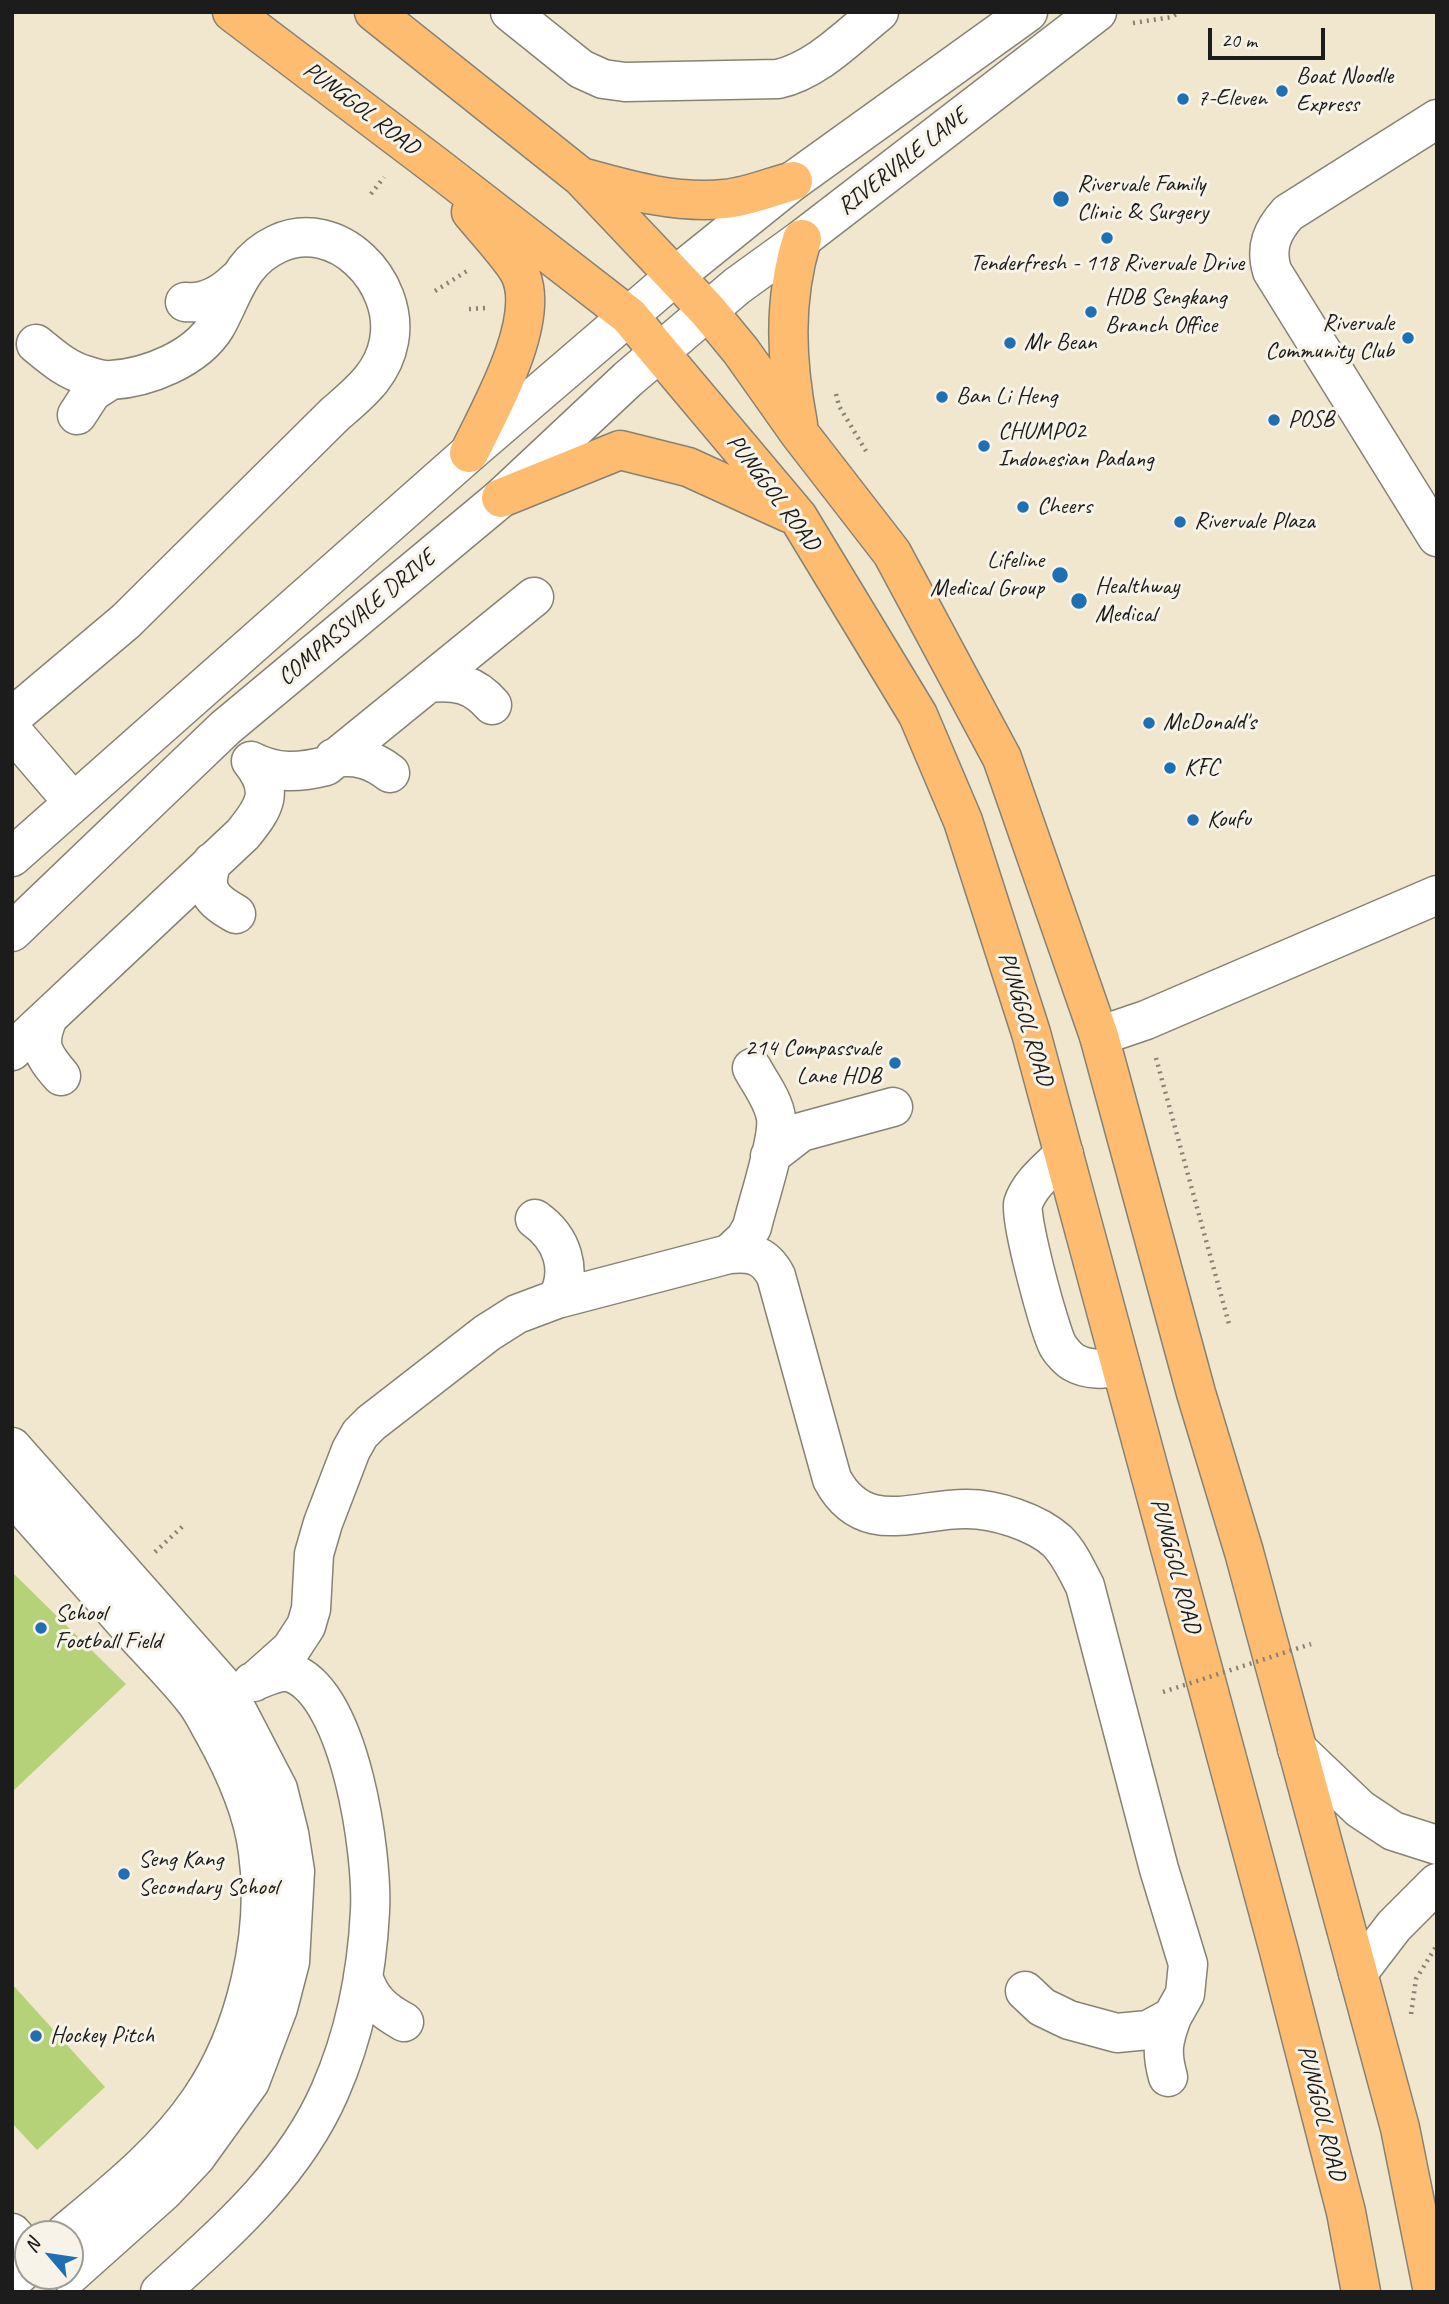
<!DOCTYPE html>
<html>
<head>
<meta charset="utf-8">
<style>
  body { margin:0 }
  #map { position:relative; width:1449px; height:2304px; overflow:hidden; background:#f0e7ce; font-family:Caveat,sans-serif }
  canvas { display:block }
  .frame { position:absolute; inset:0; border:14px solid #1c1c1c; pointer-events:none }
  .north { position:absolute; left:14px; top:2220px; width:70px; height:70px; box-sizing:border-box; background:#f7f3e8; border:2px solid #9f9d96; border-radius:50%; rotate:299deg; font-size:19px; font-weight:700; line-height:28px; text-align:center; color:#1c1c1c }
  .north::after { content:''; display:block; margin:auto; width:24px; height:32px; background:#1f6fb2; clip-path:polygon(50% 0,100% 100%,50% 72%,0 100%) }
  .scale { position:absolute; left:1208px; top:28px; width:117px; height:32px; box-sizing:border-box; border:4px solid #1c1c1c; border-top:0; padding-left:9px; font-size:21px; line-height:24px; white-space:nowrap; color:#1c1c1c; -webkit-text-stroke:5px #f7f3e8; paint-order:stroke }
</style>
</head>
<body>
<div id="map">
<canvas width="1449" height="2304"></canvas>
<div class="frame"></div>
<div class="north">N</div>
<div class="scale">20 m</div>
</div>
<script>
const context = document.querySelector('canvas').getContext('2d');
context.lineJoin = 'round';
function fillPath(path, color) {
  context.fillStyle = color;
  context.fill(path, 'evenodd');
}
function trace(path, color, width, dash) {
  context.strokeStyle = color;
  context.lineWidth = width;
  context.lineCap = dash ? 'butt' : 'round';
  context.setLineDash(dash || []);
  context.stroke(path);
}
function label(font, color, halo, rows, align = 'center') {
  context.font = font + ' Caveat,sans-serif';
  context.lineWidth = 6;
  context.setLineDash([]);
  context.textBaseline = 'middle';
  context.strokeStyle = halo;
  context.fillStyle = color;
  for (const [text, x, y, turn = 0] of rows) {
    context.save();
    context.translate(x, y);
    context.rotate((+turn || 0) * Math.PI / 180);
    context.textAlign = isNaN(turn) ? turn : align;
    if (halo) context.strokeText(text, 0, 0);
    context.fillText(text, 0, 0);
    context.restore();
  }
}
fillPath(new Path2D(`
  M12 1572 126 1684 12 1792Z
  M12 1984 105 2087 37 2150 12 2123Z`), '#b6d278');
const minor = new Path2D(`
  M510 12 581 69 603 79 625 82 778 79C817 70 848 37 879 12
  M1437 119 1288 213C1272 231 1265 247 1272 271L1437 537
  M185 302C206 304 223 294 237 280
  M77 415 92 392 109 381
  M429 683C455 680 474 684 492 705
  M12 717 126 621 334 415C359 393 383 375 389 341 400 282 337 216 277 244 239 262 234 294 216 326 196 359 147 378 111 380 103 381 92 377 85 375 66 370 51 356 36 344
  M12 731 73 802
  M334 758C356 755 372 759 390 773
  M251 761C277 774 298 773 326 766L534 597
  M12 857 469 453 675 276 793 181 1028 12
  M212 862C202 890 211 900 236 914
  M12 932 225 728 501 498 628 379 737 286 802 239 1097 12
  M48 1018C36 1045 43 1055 61 1076
  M1099 1036 1146 1020 1437 895
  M12 1051 243 834C265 807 275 791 251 761
  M1064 1154C1049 1169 1029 1184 1023 1204 1019 1218 1050 1332 1058 1346 1061 1351 1068 1359 1073 1362 1088 1371 1105 1369 1121 1367
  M770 1156 801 1132 893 1107
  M535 1219C562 1238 573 1270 557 1299
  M729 1254 745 1239 752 1227C758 1201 779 1140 776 1118 774 1101 760 1083 752 1068
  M12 1447 226 1689 278 1789 289 1833 295 1871 290 1962 278 2008 250 2082 196 2157 164 2191 70 2275
  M12 1495C53 1541 94 1587 135 1634 155 1656 177 1678 195 1701 203 1711 208 1723 214 1733 234 1769 253 1811 258 1852 269 1933 246 2033 200 2100 164 2153 113 2193 64 2234
  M254 1682 291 1649 306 1626 311 1609 314 1554 323 1523 351 1450 360 1434 371 1423 487 1333 517 1314 557 1299 729 1254C752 1252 765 1255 776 1276L832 1479C864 1539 916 1508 967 1509 995 1509 1036 1522 1057 1541 1070 1554 1077 1571 1085 1586L1159 1869 1188 1964 1185 1994 1172 2017 1148 2030 1117 2033 1069 2020 1042 2007 1025 1991
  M1297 1749 1360 1809 1393 1831 1437 1845
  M1358 1973 1394 1926 1437 1883
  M363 1976C370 1999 382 2010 404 2022
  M1168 2077C1161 2052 1163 2041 1172 2017
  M12 2233 28 2251
  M12 2281 28 2266
  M160 2292C225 2233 294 2174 330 2091 355 2034 367 1973 370 1911 373 1855 351 1695 292 1673 279 1669 264 1678 252 1682`);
const major = new Path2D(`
  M232 12 433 164 629 316 798 517 918 715 963 821 1031 1033 1279 1951 1346 2212 1361 2292
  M374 12 581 177 708 311 741 351 799 433 892 553 1002 758 1099 1036 1196 1393 1244 1552 1400 2128 1433 2292
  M581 177C628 190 675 204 725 199 747 197 771 187 793 181
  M798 424C786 361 783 301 802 239
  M469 453C490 410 540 323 521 276 515 261 483 227 471 212
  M501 498 620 450 688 467 789 513`);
trace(minor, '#868275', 41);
trace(major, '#868275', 41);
trace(new Path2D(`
  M1133 23 1172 17 1179 12
  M371 194 384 177
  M435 291 467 271
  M469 309 486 308
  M836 394 839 406 866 451
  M1156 1058 1229 1324
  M155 1552 183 1526
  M1411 2014 1416 1979 1437 1945`), '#868275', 4.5, [2, 5]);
trace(minor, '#fff', 38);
trace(major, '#febc70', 38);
trace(new Path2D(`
  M1163 1692 1311 1644`), '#868275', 4.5, [2, 5]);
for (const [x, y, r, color] of [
  [1282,91,7,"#1f6fb2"],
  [1183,99,7,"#1f6fb2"],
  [1061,199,9,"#1f6fb2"],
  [1107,238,7,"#1f6fb2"],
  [1091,312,7,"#1f6fb2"],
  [1408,338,7,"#1f6fb2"],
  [1010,343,7,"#1f6fb2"],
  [942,397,7,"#1f6fb2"],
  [1274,420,7,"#1f6fb2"],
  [984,446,7,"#1f6fb2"],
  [1023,507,7,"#1f6fb2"],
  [1180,522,7,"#1f6fb2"],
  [1060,575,9,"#1f6fb2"],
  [1079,601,9,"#1f6fb2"],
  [1149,723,7,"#1f6fb2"],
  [1170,768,7,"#1f6fb2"],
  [1193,820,7,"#1f6fb2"],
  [895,1063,7,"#1f6fb2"],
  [41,1628,7,"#1f6fb2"],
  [124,1874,7,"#1f6fb2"],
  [36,2036,7,"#1f6fb2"]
]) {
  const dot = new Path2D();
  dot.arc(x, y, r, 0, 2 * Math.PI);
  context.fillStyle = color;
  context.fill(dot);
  trace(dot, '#f7f3e8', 2.5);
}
label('24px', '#1c1c1c', '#f7f3e8', [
  ["Boat Noodle",1296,77],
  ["Express",1296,105],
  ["7-Eleven",1197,99],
  ["Rivervale Family",1077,185],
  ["Clinic & Surgery",1077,213],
  ["Tenderfresh - 118 Rivervale Drive",1107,264,"center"],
  ["HDB Sengkang",1105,298],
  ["Branch Office",1105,326],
  ["Rivervale",1394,324,"right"],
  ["Community Club",1394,352,"right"],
  ["Mr Bean",1024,343],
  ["Ban Li Heng",956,397],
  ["POSB",1288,420],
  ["CHUMPO2",998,432],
  ["Indonesian Padang",998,460],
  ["Cheers",1037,507],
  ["Rivervale Plaza",1194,522],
  ["Lifeline",1044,561,"right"],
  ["Medical Group",1044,589,"right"],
  ["Healthway",1095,587],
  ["Medical",1095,615],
  ["McDonald's",1163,723],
  ["KFC",1184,768],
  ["Koufu",1207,820],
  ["214 Compassvale",881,1049,"right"],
  ["Lane HDB",881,1077,"right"],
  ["School",55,1614],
  ["Football Field",55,1642],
  ["Seng Kang",138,1860],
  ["Secondary School",138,1888],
  ["Hockey Pitch",50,2036]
], 'left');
label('24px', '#1c1c1c', '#f7f3e8', [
  ["PUNGGOL ROAD",361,109,37],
  ["RIVERVALE LANE",903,162,-38],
  ["PUNGGOL ROAD",773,493,53],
  ["COMPASSVALE DRIVE",357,618,-40],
  ["PUNGGOL ROAD",1025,1019,73],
  ["PUNGGOL ROAD",1175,1566,75],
  ["PUNGGOL ROAD",1321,2113,76]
]);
</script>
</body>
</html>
